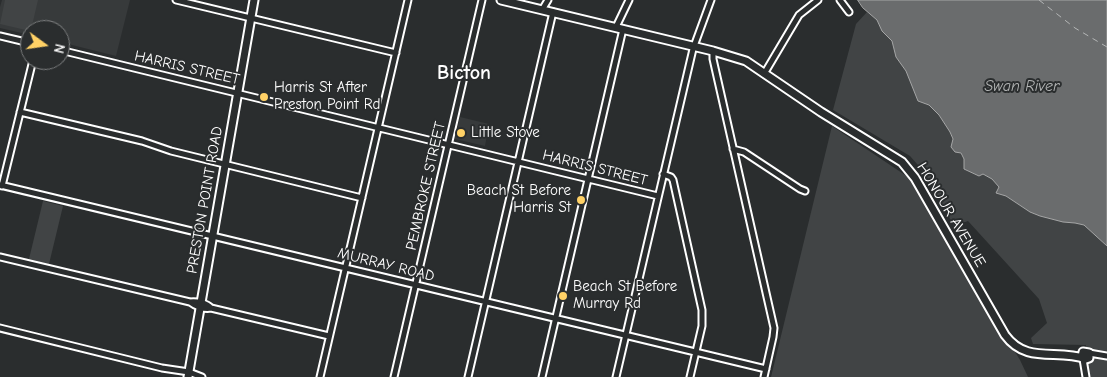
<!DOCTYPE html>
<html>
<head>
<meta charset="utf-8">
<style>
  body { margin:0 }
  #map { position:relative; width:1107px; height:377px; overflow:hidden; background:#2a2d2e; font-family:"Comic Neue",sans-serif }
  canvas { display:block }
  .north { position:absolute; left:20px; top:20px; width:50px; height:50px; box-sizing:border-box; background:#2a2d2e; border:1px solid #7f8182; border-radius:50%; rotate:104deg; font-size:14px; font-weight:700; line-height:20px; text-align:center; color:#fff }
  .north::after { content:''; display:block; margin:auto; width:18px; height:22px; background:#ffd166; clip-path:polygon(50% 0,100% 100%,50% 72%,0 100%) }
</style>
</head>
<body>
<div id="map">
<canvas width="1107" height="377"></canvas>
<div class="north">N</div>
</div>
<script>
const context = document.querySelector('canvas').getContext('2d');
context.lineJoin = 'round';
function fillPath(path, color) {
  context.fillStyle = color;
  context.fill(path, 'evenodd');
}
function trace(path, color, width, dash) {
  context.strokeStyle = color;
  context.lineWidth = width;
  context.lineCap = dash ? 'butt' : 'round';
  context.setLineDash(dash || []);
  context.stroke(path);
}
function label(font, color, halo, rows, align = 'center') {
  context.font = font + ' "Comic Neue",sans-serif';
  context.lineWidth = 4;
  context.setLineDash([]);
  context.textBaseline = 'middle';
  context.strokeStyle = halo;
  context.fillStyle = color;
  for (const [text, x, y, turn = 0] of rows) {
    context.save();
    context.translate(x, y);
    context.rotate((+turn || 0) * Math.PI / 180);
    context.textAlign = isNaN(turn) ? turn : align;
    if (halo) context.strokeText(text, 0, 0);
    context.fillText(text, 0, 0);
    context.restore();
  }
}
fillPath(new Path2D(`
  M2 0H130L116 56 60 42V30H30V35L0 28V7Z
  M460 117 489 124 485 146 455 139Z`), '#373a3b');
fillPath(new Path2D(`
  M5 0H38L31 30 30 31 0 24Z
  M867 12 877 20 882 31 892 41 896 57 906 71 918 101 929 105 939 115 950 132 953 142 964 159V169L979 176 983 174 992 179 999 187 996 193 1006 196 1030 212 1040 216 1063 222 1075 223 1084 225 1107 246V377H1086V345L1033 344 1031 338 1047 323 1039 299 968 221 954 226 925 173 910 156 833 110 856 24Z
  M832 126 908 177 1020 360 1028 377H771Z
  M43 201 63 206 49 264 29 259Z`), '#414445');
const water = new Path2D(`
  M858 0H1107V246L1084 225 1075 223 1063 222 1040 216 1030 212 1006 196 996 193 999 187 992 179 983 174 979 176 964 169V159L961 153 955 152 951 147 953 139 950 132 939 115 929 105 918 101 906 71 896 57 892 41 882 31 877 20 863 8Z`);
fillPath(water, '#6a6c6d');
trace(water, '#a6a7a7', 1);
trace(new Path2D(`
  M1039 0 1075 28 1107 47`), '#b4b6b6', 1, [6, 5]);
const street = new Path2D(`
  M176 0 396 53
  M840 0 849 12
  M542 10 548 0
  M616 27 629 0
  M0 36 30 43
  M60 50 658 196
  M713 51V59L774 328 773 337 764 377
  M764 74 799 15 818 0
  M20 112 142 141 171 151 362 198
  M733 149 744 152 800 189 805 191
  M663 174 671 177 673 180 702 310V326L690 377
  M0 185 766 369
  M2 186 33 60
  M0 257 190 302C195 306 205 310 211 308L329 336
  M190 302C196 301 207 303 211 308
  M0 328 162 368 189 372 202 377
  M1089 353 1107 356
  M1083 359 1086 377
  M320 377 408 0
  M394 377 482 0
  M468 377 553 12
  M542 377 623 29
  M616 377 693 49 711 0`);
const secondary = new Path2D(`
  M501 0 713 51 746 61 821 112 902 162 915 178 1005 335C1027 365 1057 348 1086 359L1089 358V353L1083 352 1082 357
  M188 377 254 0`);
trace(street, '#fff', 9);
trace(secondary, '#fff', 11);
trace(street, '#2a2d2e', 5);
trace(secondary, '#2a2d2e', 7);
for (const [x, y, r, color] of [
  [264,97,5,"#ffd166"],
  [461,133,5,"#ffd166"],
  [581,200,5,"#ffd166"],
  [563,296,5,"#ffd166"]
]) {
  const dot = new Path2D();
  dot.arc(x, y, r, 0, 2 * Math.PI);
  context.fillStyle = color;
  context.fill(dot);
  trace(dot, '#2a2d2e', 2);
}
label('15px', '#fff', '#2a2d2e', [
  ["HARRIS STREET",187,68,13],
  ["HARRIS STREET",595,168,14],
  ["PEMBROKE STREET",426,186,-77],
  ["PRESTON POINT ROAD",205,200,-80],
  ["HONOUR AVENUE",951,215,59],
  ["MURRAY ROAD",386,265,14]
]);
label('15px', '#fff', '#2a2d2e', [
  ["Harris St After",274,88],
  ["Preston Point Rd",274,105],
  ["Little Stove",471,133],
  ["Beach St Before",571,191,"right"],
  ["Harris St",571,208,"right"],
  ["Beach St Before",573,287],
  ["Murray Rd",573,304]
], 'left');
label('italic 16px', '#b4b6b6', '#2a2d2e', [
  ["Swan River",1022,86]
]);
label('bold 20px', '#fff', '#2a2d2e', [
  ["Bicton",464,73]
]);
</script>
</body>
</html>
